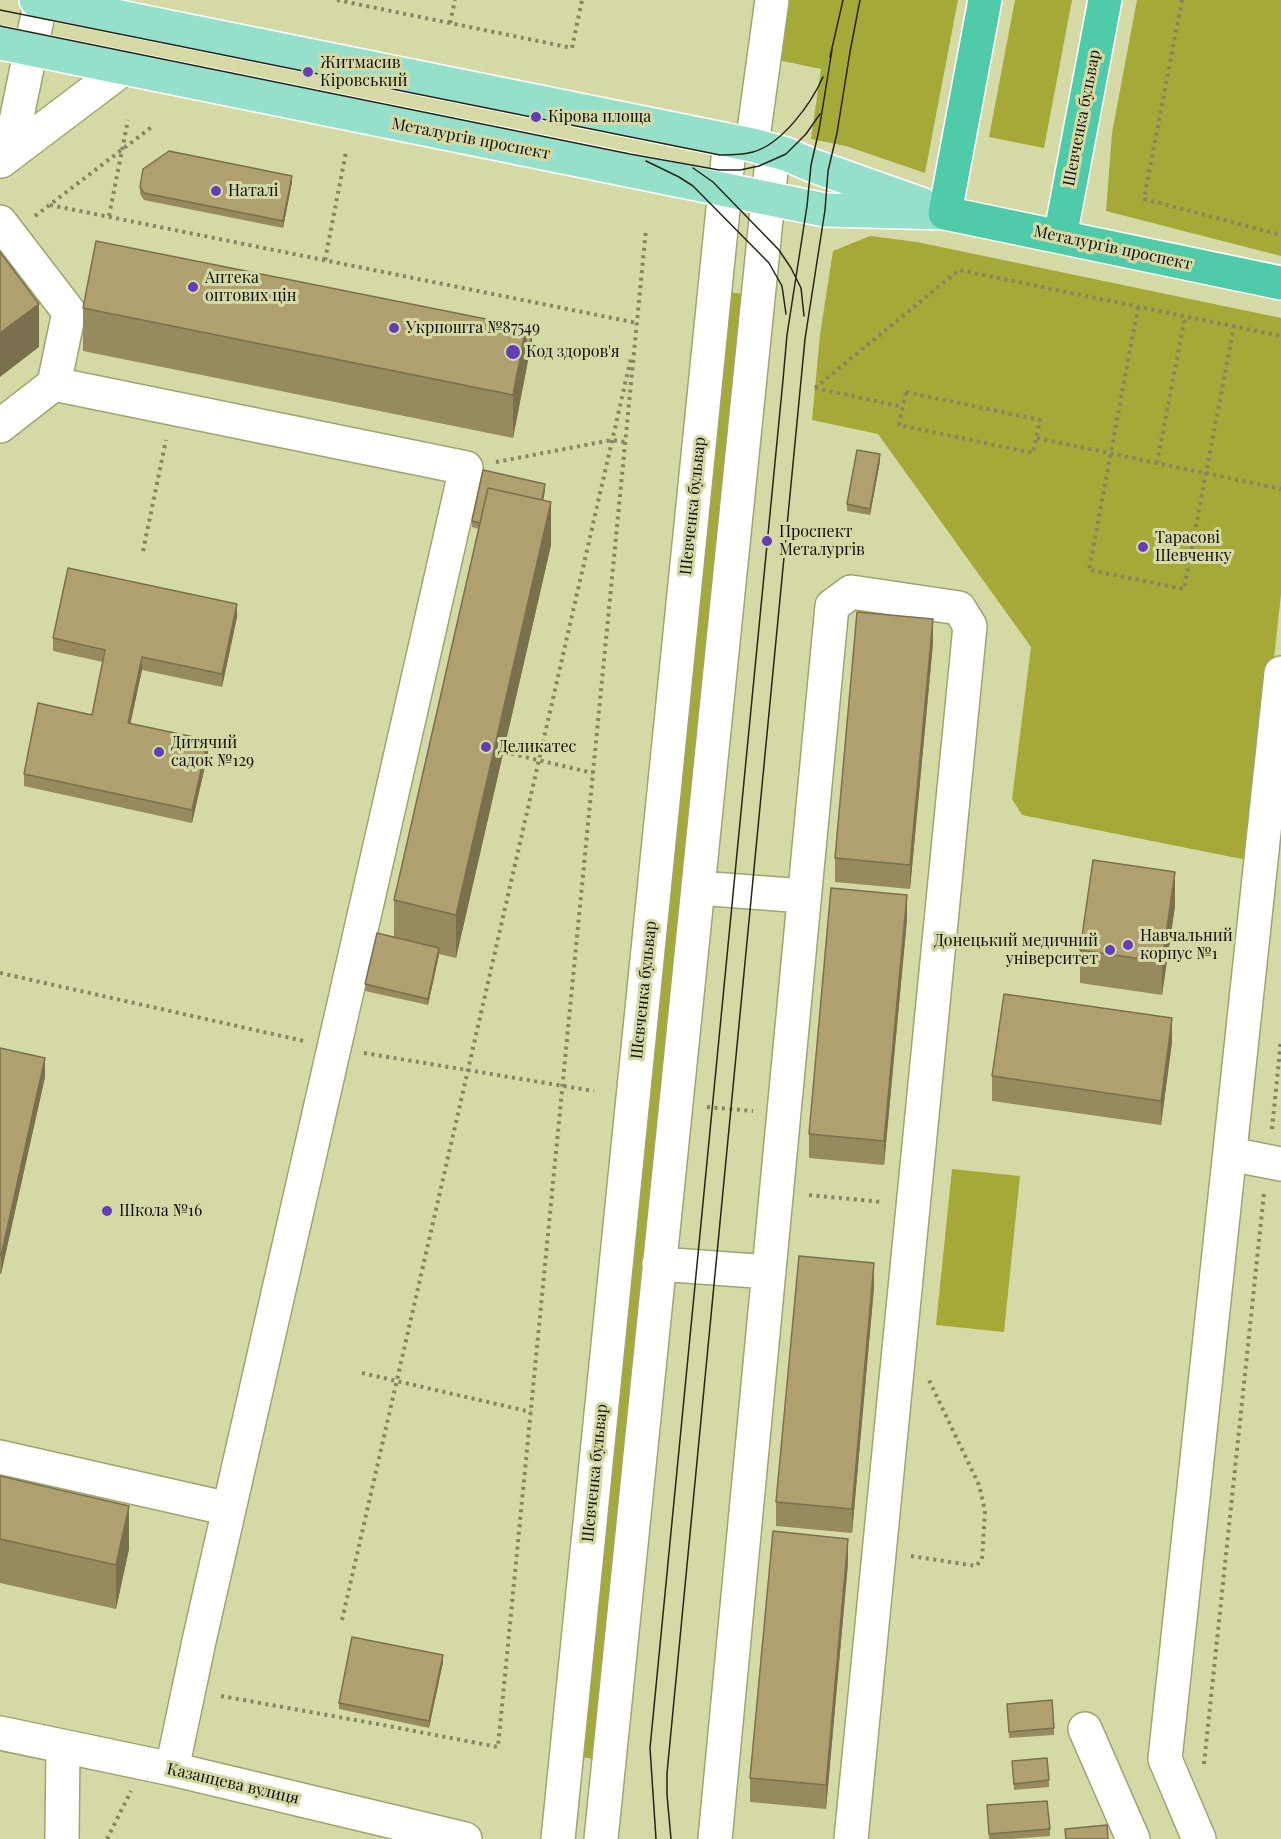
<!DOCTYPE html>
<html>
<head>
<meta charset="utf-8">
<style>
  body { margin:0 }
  canvas { display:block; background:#d4d9a5 }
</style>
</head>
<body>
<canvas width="1281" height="1839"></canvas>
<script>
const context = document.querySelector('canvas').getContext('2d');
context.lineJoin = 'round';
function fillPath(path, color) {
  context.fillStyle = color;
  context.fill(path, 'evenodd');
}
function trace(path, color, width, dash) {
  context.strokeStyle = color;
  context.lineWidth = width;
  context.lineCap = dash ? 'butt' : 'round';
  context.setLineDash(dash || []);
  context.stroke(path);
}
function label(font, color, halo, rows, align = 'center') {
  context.font = font + ' "Playfair Display",serif';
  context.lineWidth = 6;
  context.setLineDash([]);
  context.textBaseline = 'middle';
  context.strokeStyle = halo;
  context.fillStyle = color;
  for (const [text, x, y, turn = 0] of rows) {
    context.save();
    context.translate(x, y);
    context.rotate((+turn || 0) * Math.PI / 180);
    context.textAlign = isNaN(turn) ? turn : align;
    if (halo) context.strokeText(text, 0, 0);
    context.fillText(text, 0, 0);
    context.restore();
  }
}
fillPath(new Path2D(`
  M781 0H958L925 173 846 146 811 139 821 69 773 59Z
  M1015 0H1072L1044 148 989 137Z
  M1137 0H1281V256L1106 211 1112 133Z
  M870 236 917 242 1281 318V594L1252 861 1022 815 1012 799 1031 647 878 434 812 420 820 335 833 251Z
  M729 292 743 294 595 1759 581 1757Z
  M952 1169 1020 1176 1004 1332 936 1325Z`), '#a5a937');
const minor = new Path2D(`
  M752 145 772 0
  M9 155 41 0
  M1 161 124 68
  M0 222 69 312 54 384 0 426
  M54 384 466 468 199 1641 172 1769
  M698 888 804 896
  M1230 1154 1281 1164
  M659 1264 769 1272
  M0 1457 229 1509
  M1085 1729 1133 1839
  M0 1733 172 1769 465 1839
  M62 1839 63 1747
  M558 1839 730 140
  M601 1839 773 151
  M715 1839 832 606 851 592 959 608 970 626 851 1839
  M1199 1839 1165 1759 1281 673`);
const major = new Path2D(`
  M36 0 752 145 786 154 811 165 921 204
  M0 43 825 210 945 213`);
const highway = new Path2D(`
  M985 0 945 213 1281 283
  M1060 237 1105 0`);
trace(minor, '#a0a472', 36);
trace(major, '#fff', 36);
trace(highway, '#fff', 36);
trace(new Path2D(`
  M337 0 572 48 582 0
  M1182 0 1144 199 1281 235
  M450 23 455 0
  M50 205 637 323
  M35 216 153 126
  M109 216 128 120
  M325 260 346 152
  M1138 307 1089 570 1184 589 1234 326
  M815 388 959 270 1281 336
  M815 388 903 407
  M906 392 1040 420 1033 453 899 425Z
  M1037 438 1281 489
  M496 462 612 440 625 442
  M1157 463 1185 317
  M143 551 166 440
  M504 752 593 773
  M0 973 304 1041
  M364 1053 594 1091
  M707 1107 753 1111
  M1272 1129 1281 1040
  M809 1195 882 1202
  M362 1373 531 1412
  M911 1556 976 1566 982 1559 985 1511 979 1485 929 1380
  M342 1620 631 358
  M221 1696 383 1725 498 1747 646 229
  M1204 1764 1264 1193
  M107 1839 131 1791`), '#848762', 4, [3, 4.5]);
trace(minor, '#fff', 33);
trace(major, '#96e0cb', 33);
trace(highway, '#50cba9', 33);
trace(new Path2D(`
  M0 10 720 155C731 155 743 155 753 152 782 144 811 104 823 77
  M0 26 630 154 719 170H740L759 166 786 154 806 134 820 114
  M830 57 843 0
  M646 161 679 177 693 186 769 263 782 286 786 314
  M693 168 713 182 779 250 791 268 801 288 804 316
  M656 1839 650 1748 783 380 787 335 807 206 811 165 819 130 832 50
  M671 1839 667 1795V1773L805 339 825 210 828 171 837 133 850 52 860 0`), '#252614', 1.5);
fillPath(new Path2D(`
  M292 182 283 228 144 200 140 194V187Z
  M83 308 526 333 532 340 513 438 83 351Z
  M880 461 870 515 847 511V504Z
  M545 491 543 500 551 545 456 958 439 954 428 1005 365 991V984L394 937V900L479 529 472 527V521Z
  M237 617 222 687 142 670 130 723 208 753 192 823 24 786V774L92 715 103 662 53 651V638Z
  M933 643 910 889 835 882V858Z
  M1175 906 1162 995 1080 983V950Z
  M907 919 884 1165 809 1158V1134Z
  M1172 1042 1161 1125 992 1101V1076Z
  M0 1048 45 1077 1 1274H0Z
  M874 1287 852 1533 776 1526V1502Z
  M0 1476 129 1549 116 1609 0 1583Z
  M848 1563 826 1809 750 1802V1778Z
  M443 1662 429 1728 339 1709V1703Z
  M1007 1704 1054 1728V1735L1009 1738Z
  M1012 1761 1049 1780V1787L1014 1790Z
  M987 1805 1050 1829V1836L1011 1839H989Z`), '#978a5f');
fillPath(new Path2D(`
  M292 176V182L283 228V221Z
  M39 304V347L0 377V333Z
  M526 327V364L532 334V340L513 438V395Z
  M880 454V461L870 515V509Z
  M545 484V491L534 542Z
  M551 502V545L456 958V915Z
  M237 604V617L222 687V674Z
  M933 619V643L910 889V865Z
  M142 657V670L128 735V723Z
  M208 740V753L192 823V810Z
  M1175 872V906L1162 995V962Z
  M907 895V919L884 1165V1141Z
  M439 948V955L428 1005V999Z
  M1172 1018V1042L1161 1125V1101Z
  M45 1058V1077L1 1274V1256Z
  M874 1263V1287L852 1533V1509Z
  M129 1506V1549L116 1609V1565Z
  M848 1539V1563L826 1809V1785Z
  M443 1655V1662L429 1728V1721Z`), '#7b704e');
const building = new Path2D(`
  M169 151 292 176 283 221 144 193 140 187 143 169Z
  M96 241 526 327 513 395 83 308Z
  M0 252 39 304 0 333Z
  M526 333 532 334 526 364Z
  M857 450 880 454 870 509 847 504Z
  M483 470 545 484 542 500 488 488 480 523 472 521Z
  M488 488 551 502 456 915 394 900Z
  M68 568 237 604 222 674 142 657 128 723 208 740 192 810 24 774 38 703 92 715 105 650 53 638Z
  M857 612 933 619 910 865 835 858Z
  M1093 860 1175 872 1162 962 1080 950Z
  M831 888 907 895 884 1141 809 1134Z
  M377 933 439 948 428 999 365 984Z
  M1004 994 1172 1018 1161 1101 992 1076Z
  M0 1048 45 1058 1 1256 0 1255Z
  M799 1256 874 1263 852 1509 776 1502Z
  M0 1476 129 1506 116 1565 0 1539Z
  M773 1531 848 1539 826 1785 750 1778Z
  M352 1637 443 1655 429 1721 339 1703Z
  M1052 1700 1054 1728 1009 1732 1007 1704Z
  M1047 1758 1049 1780 1014 1784 1012 1761Z
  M1047 1801 1050 1829 989 1834 987 1805Z
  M1107 1825 1108 1839H1066L1065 1829Z`);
fillPath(building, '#b0a06f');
trace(building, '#7b704e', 1.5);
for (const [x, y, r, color] of [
  [308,72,6,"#623eb6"],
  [536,117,6,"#623eb6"],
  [216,191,6,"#623eb6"],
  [193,287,6,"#623eb6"],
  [394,328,6,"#623eb6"],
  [513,352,8,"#623eb6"],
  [767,541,6,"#623eb6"],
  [1143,547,6,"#623eb6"],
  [486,747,6,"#623eb6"],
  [159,752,6,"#623eb6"],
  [1128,945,6,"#623eb6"],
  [1110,950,6,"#623eb6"],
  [107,1211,6,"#623eb6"]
]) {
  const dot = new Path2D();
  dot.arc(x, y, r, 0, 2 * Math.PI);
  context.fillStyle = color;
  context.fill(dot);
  trace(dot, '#d4d9a5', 2);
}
label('16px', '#0d0e00', '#d4d9a5', [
  ["Житмасив",320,63],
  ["Кіровський",320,81],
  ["Кірова площа",548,117],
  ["Наталі",228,191],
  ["Аптека",205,278],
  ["оптових цін",205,296],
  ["Укрпошта №87549",406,328],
  ["Код здоров'я",526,352],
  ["Проспект",779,532],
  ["Металургів",779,550],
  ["Тарасові",1155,538],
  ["Шевченку",1155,556],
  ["Дитячий",171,743],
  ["садок №129",171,761],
  ["Деликатес",498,747],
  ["Навчальний",1140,936],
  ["корпус №1",1140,954],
  ["Донецький медичний",1098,941,"right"],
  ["університет",1098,959,"right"],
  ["Школа №16",119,1211]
], 'left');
label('16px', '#0d0e00', '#d4d9a5', [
  ["Шевченка бульвар",1082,118,-79],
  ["Металургів проспект",471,139,11],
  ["Металургів проспект",1113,248,12],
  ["Шевченка бульвар",693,506,-84],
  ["Шевченка бульвар",644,990,-84],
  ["Шевченка бульвар",595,1473,-84],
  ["Казанцева вулиця",233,1784,13]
]);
</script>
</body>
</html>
